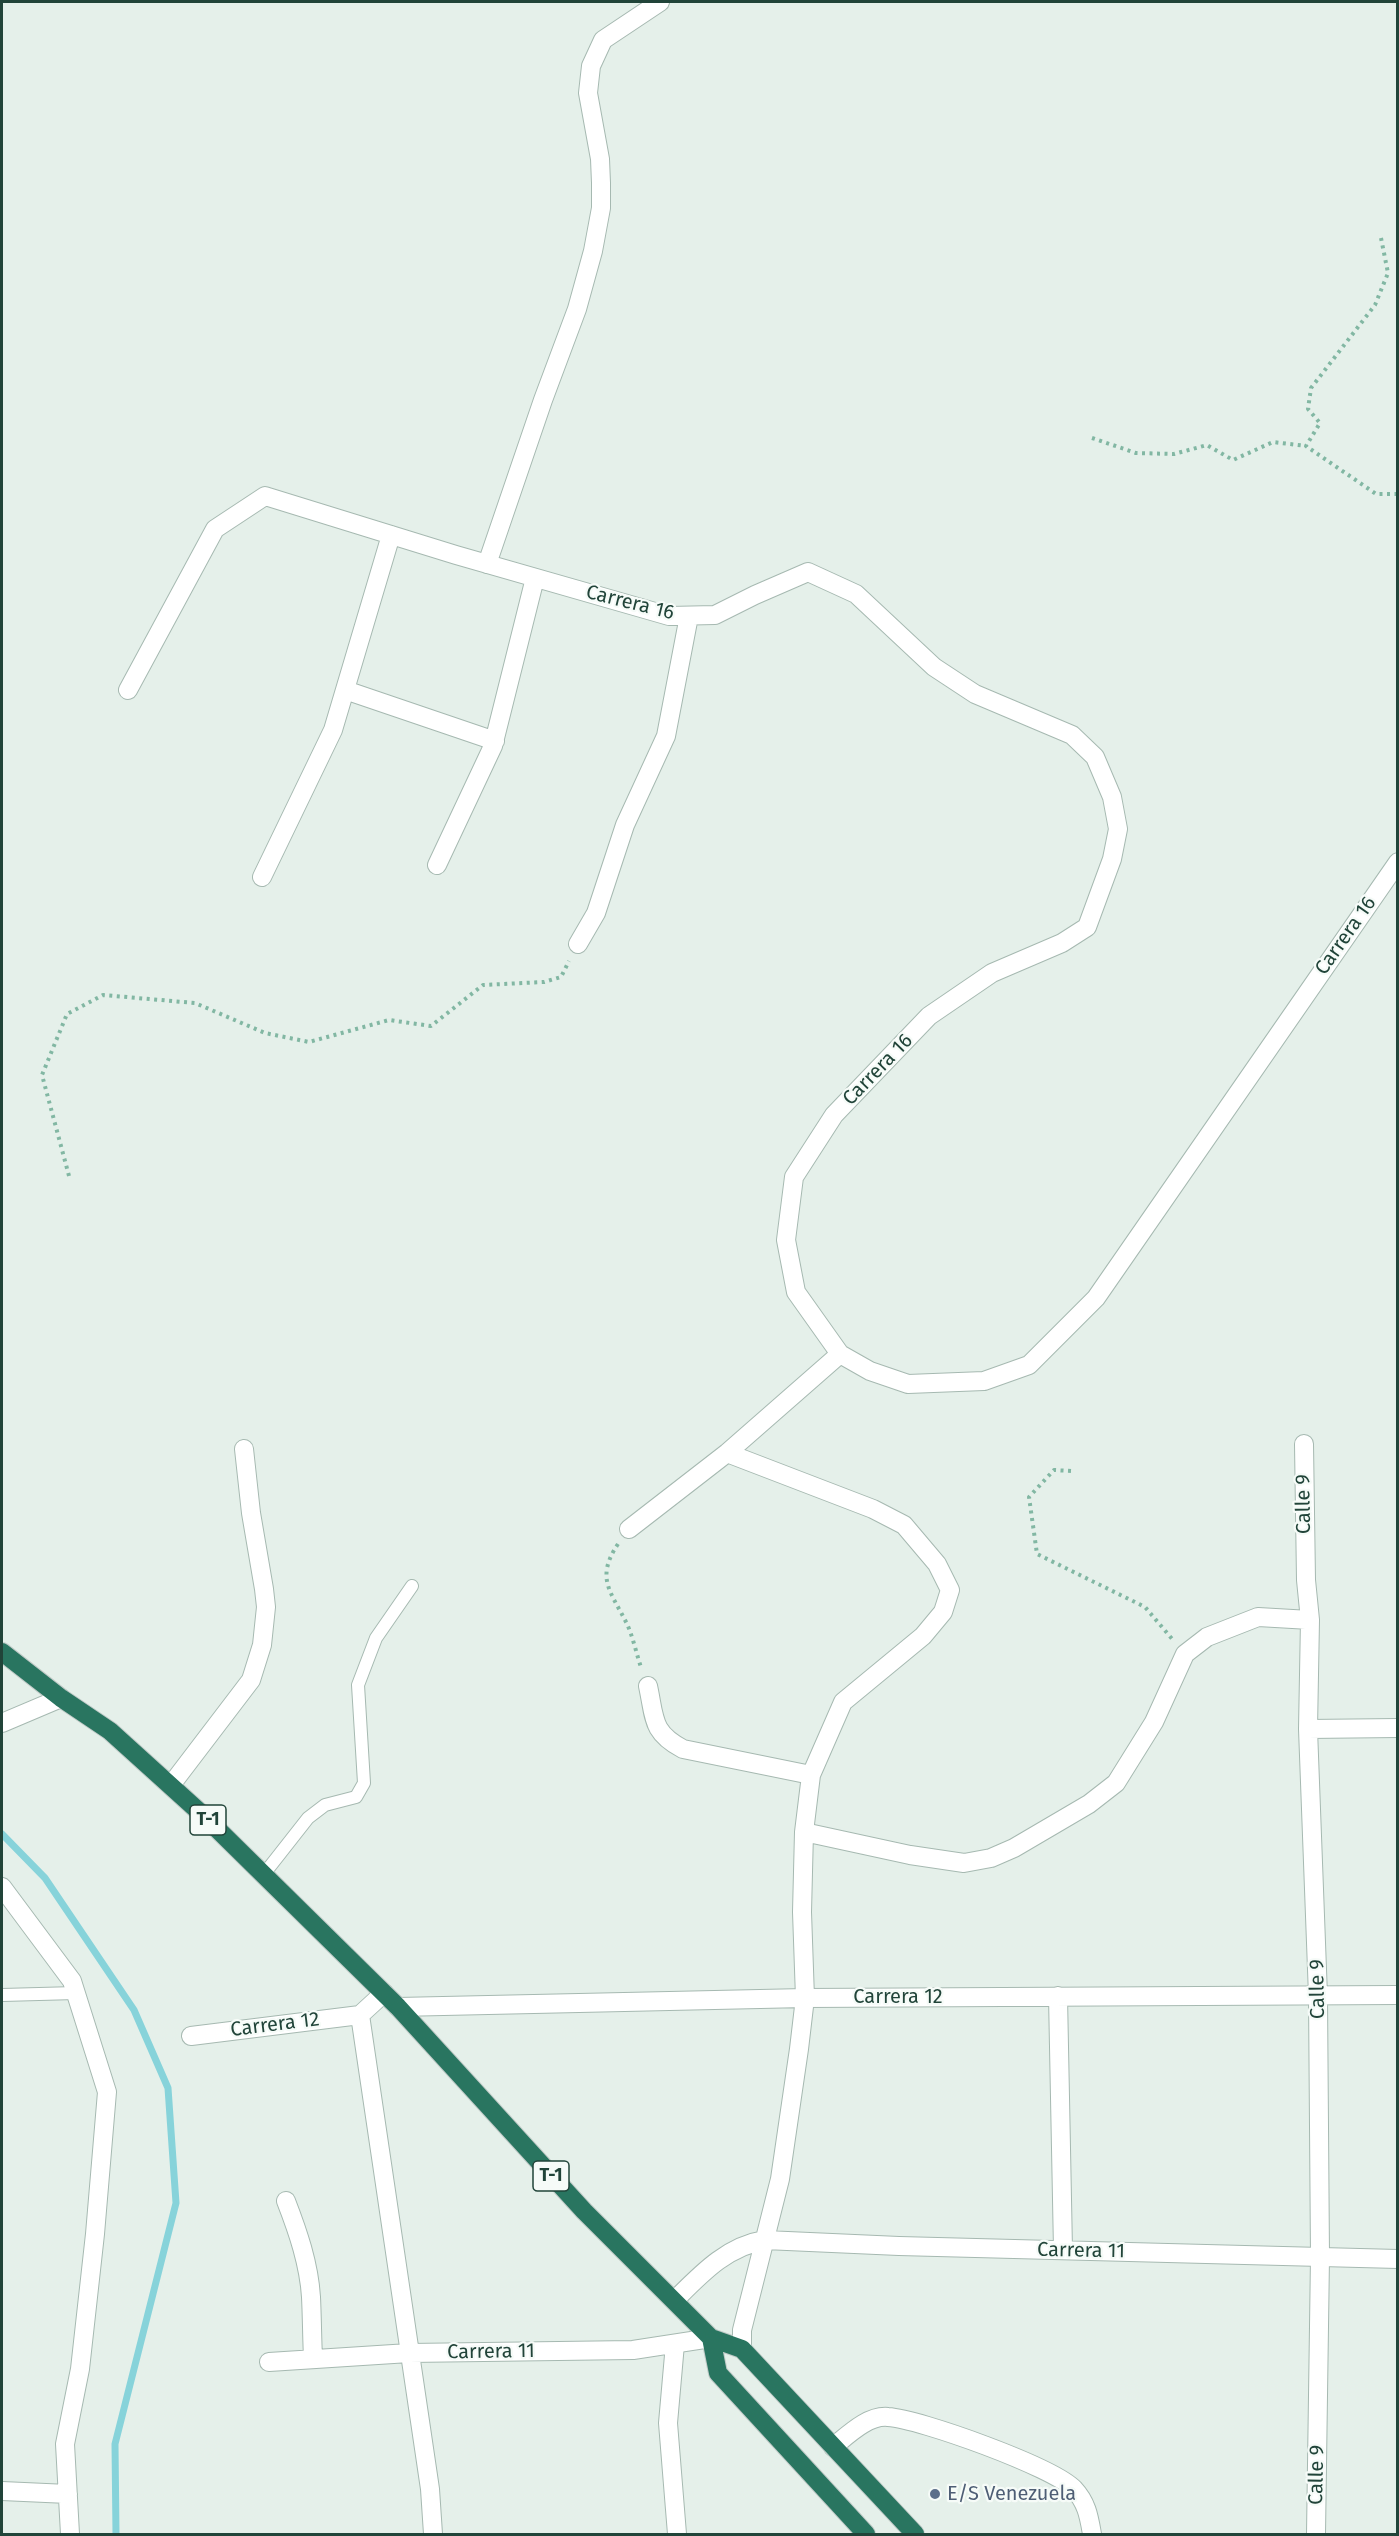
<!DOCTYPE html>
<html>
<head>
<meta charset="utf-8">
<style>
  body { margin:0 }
  #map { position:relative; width:1399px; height:2536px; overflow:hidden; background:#e5f0ea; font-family:"Fira Sans",sans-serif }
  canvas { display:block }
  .frame { position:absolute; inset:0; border:3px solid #214439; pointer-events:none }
</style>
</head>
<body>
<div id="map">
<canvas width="1399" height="2536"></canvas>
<div class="frame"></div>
</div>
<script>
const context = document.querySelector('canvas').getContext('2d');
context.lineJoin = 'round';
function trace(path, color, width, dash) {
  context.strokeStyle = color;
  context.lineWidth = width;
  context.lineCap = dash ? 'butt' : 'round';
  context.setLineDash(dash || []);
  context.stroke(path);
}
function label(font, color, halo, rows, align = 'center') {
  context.font = font + ' "Fira Sans",sans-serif';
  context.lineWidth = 4.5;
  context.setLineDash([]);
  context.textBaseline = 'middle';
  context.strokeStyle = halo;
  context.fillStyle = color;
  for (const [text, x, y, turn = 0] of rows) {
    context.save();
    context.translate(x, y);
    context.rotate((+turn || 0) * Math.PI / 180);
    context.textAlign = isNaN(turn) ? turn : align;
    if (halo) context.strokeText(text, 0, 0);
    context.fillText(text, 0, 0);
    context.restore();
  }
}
trace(new Path2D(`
  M2 1834 45 1878 134 2010 168 2088 176 2203 115 2444 116 2534`), '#87d3da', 7);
const lane = new Path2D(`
  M264 1874 308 1818 325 1805 356 1797 364 1783 358 1685 376 1638 412 1586
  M2 1995 76 1993`);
const street = new Path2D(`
  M487 564 543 400 577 309 593 251 601 208V183L600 159 588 93 591 66 603 40 660 2
  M128 690 215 529 265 496 456 555 669 616 715 615 755 595 808 572 856 594 934 667 975 694 1072 735 1095 757 1112 797 1118 829 1112 859 1087 927 1062 943 992 973 929 1016 834 1115 794 1177 786 1240 796 1292 840 1354 870 1371 908 1384 984 1381 1029 1365 1096 1298 1398 862
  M345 690 495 741
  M437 865 493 746 535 578
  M262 877 333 730 391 535
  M578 944 596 913 625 825 666 736 689 616
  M1304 1444 1306 1580 1310 1620 1308 1729 1318 1996 1320 2257 1316 2534
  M727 1453 873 1509 904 1525 937 1564 950 1590 943 1612 923 1636 843 1702 811 1775 804 1832 802 1912 805 1998 799 2049 780 2179 742 2330V2349
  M629 1529 727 1453 840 1354
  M648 1686C655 1718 651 1732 683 1749L811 1775
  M2 1723 61 1698
  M1308 1729 1398 1728
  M171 1785 251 1680 262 1645 266 1607 264 1589 251 1513 244 1449
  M804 1832 910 1855 964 1863 991 1858 1014 1848 1089 1804 1116 1783 1154 1722 1185 1654 1207 1637 1258 1617 1310 1620
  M2 1887 72 1981 107 2092 95 2234 80 2369 65 2444 70 2534
  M1058 1996 1063 2250
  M398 2007 805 1998 1398 1995
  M360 2015 430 2489 433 2534
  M360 2015 384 1993
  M191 2036 360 2015
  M286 2201C298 2232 309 2264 311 2297 312 2317 312 2337 313 2358
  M675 2300C701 2274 727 2246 765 2240L899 2246 1398 2259
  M675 2344 668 2423 677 2534
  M269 2362 409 2353 633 2350 711 2338
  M833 2447C848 2435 868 2415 888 2417 920 2419 1053 2467 1074 2489 1087 2503 1089 2517 1092 2534
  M2 2491 68 2494`);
const highway = new Path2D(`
  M2 1652 61 1698 110 1731 205 1817 398 2007 584 2211 711 2338 742 2349 915 2534
  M711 2338 718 2373 866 2534`);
trace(lane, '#a6b9b1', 14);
trace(street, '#a6b9b1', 20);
trace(highway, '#c1cbc8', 20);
trace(new Path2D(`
  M1381 238 1388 273 1375 305 1311 388 1308 409 1320 423 1306 446 1376 494H1398
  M1092 438 1136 453 1174 454 1207 445 1233 460 1273 442 1306 446
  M69 1176 42 1075 67 1014 103 995 195 1003 265 1033 309 1042 389 1020 431 1026 483 985 544 982 561 977 569 961
  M1071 1471 1054 1470 1029 1497 1037 1554 1145 1607 1173 1640
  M618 1544C595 1578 611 1592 626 1622 633 1636 636 1653 641 1667`), '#82b7a3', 4, [3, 4.5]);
trace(lane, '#fff', 12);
trace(street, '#fff', 18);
trace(highway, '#297560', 18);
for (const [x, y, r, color] of [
  [935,2494,6,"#5c6f8a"]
]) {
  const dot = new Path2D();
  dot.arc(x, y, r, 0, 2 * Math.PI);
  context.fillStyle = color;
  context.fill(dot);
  trace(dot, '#f6fbf8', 2);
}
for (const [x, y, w] of [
  [208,1820,36],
  [551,2176,36]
]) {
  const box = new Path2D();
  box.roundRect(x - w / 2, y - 15, w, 30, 4.5);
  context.fillStyle = '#f6fbf8';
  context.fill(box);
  trace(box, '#214439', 1.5);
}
label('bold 18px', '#214439', null, [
  ["T-1",208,1820],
  ["T-1",551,2176]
]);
label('20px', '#214439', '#f6fbf8', [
  ["Carrera 16",630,603,14],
  ["Carrera 16",1346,936,-55],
  ["Carrera 16",878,1070,-46],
  ["Calle 9",1304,1504,-91],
  ["Calle 9",1318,1989,-91],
  ["Carrera 12",898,1997],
  ["Carrera 12",275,2025,-7],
  ["Carrera 11",1081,2251,1],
  ["Carrera 11",491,2352,-1],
  ["Calle 9",1317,2475,-89]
]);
label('20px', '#4e5e75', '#f6fbf8', [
  ["E/S Venezuela",947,2494]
], 'left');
</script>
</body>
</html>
